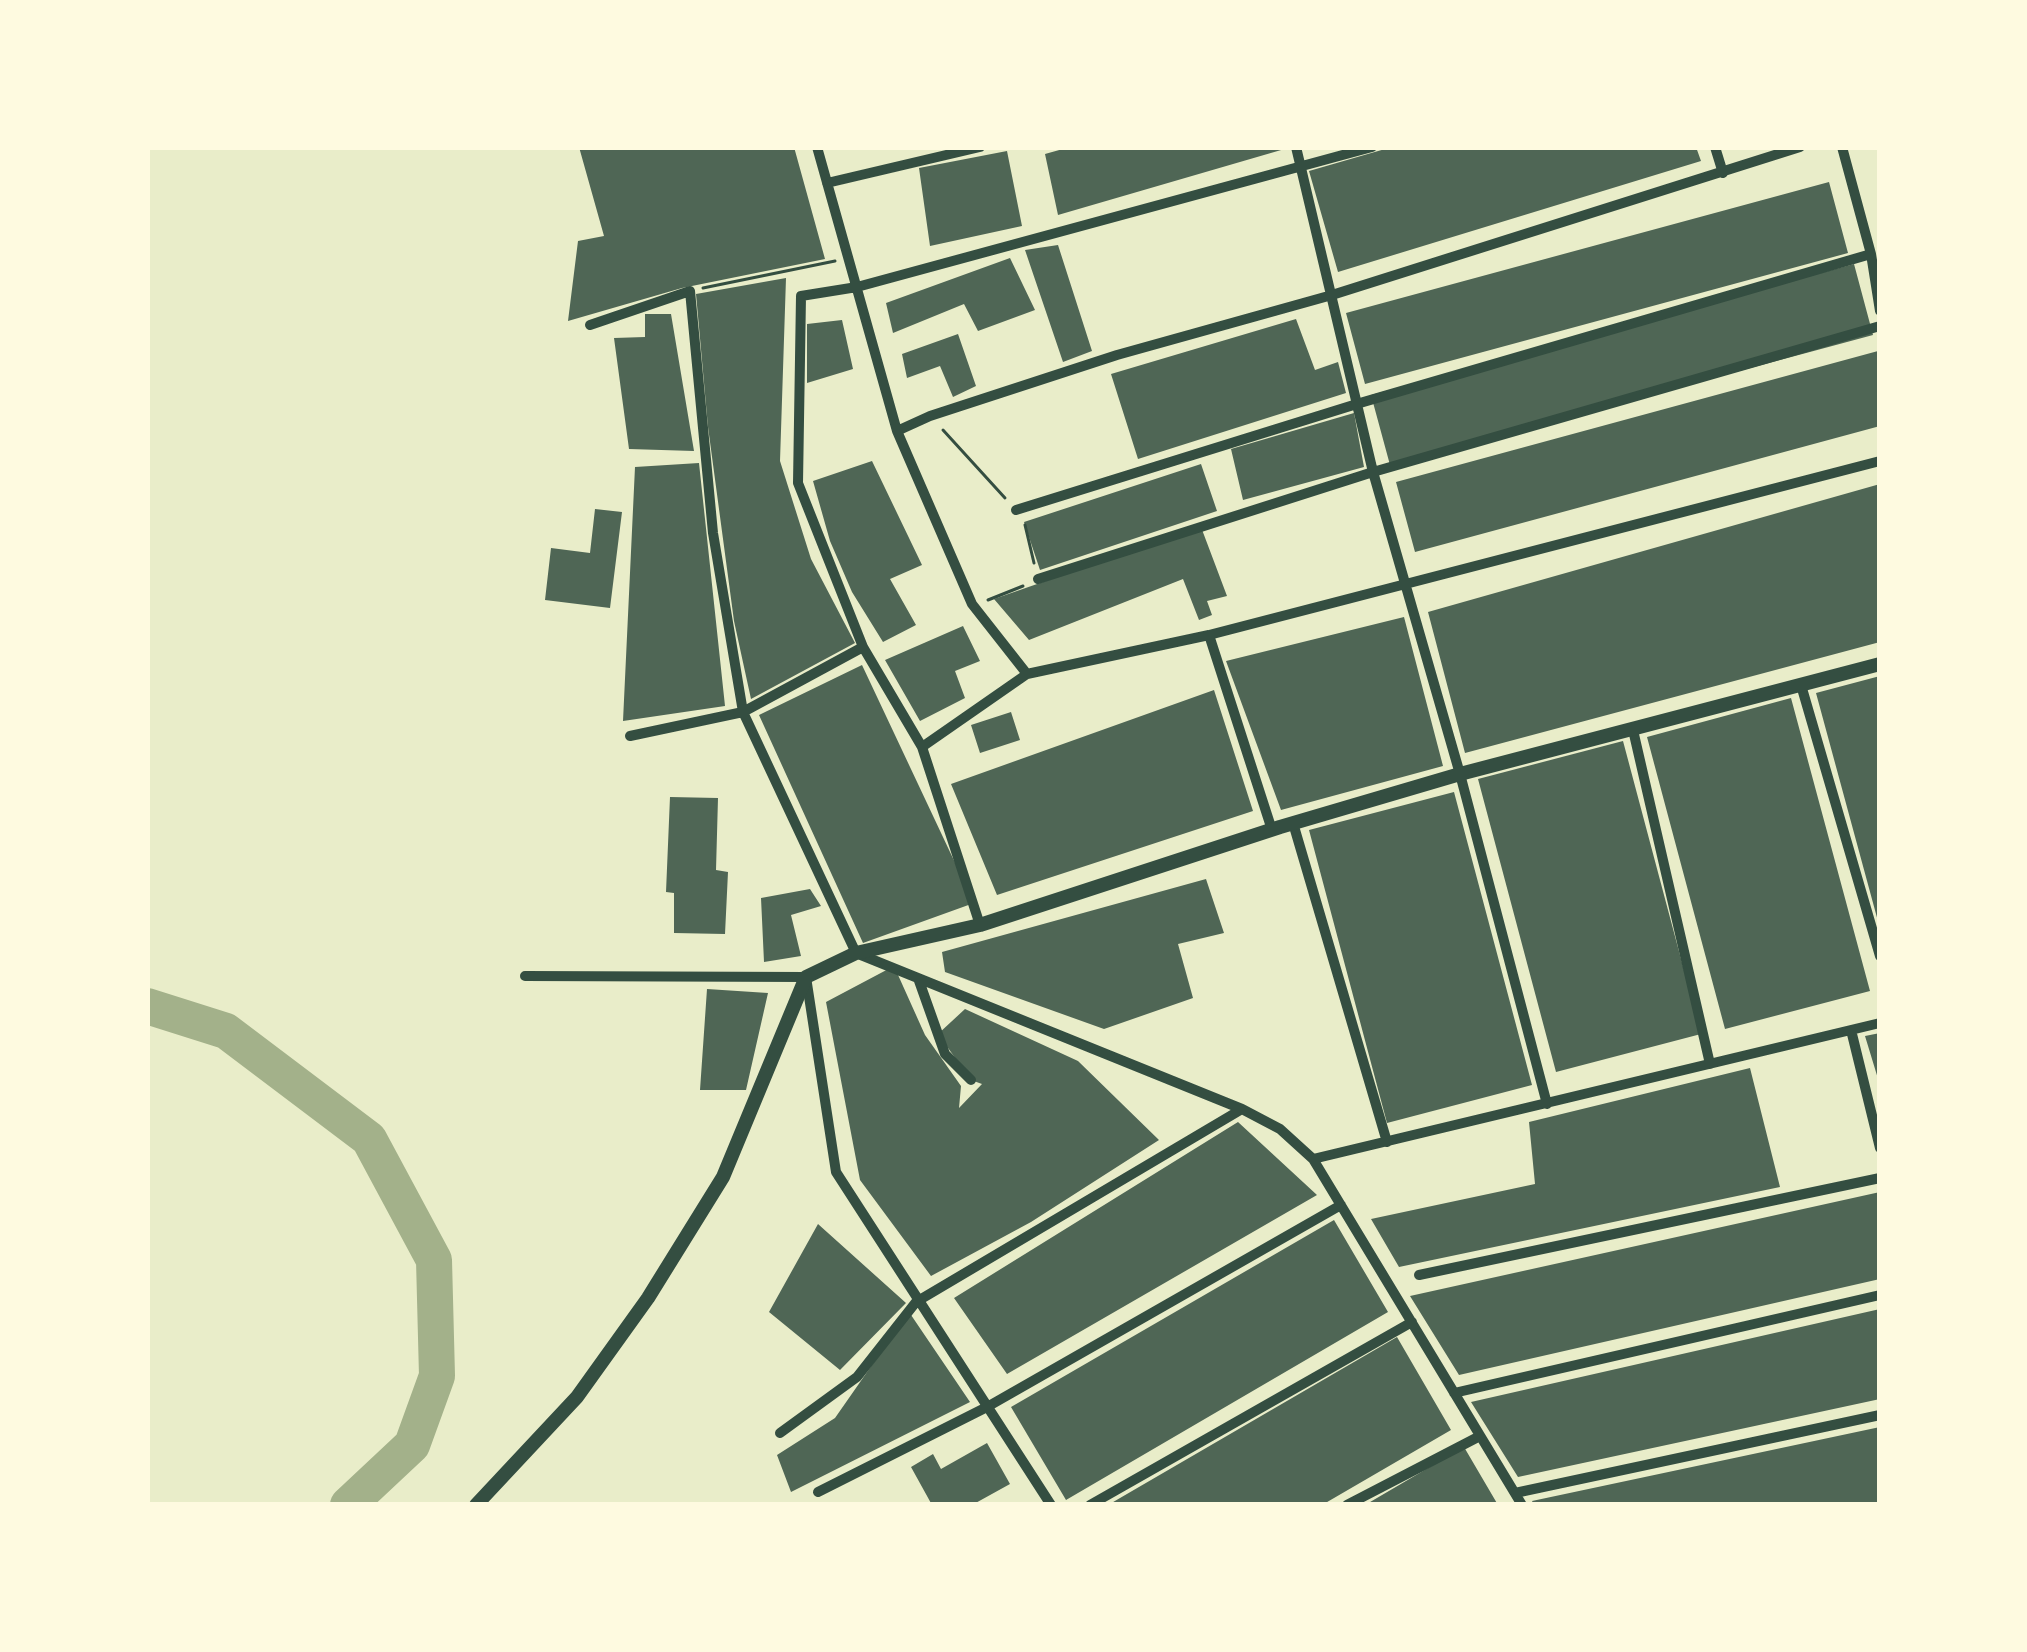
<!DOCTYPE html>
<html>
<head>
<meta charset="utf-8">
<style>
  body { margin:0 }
  #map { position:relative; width:2027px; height:1652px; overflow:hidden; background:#e9edc9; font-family:Overpass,sans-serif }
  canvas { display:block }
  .frame { position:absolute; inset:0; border:150px solid #fefae0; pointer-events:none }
</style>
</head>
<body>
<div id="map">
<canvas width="2027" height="1652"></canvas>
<div class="frame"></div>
</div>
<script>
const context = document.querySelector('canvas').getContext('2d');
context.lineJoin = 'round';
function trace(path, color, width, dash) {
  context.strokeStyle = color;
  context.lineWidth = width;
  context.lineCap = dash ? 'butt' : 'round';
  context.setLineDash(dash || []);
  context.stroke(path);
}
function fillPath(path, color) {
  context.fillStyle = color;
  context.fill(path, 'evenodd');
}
trace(new Path2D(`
  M147 1006 226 1031 369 1139 434 1260 437 1376 412 1445 348 1505`), '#a3b18a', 36);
fillPath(new Path2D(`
  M579 147H794L825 259 682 288 568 321 578 241 604 236Z
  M1070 147H1287L1288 148 1058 215 1045 154Z
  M1392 147H1696L1701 161 1338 272 1309 171Z
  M1007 151 1022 226 930 246 919 168Z
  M1829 182 1848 253 1365 384 1346 313Z
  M1058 245 1092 351 1063 362 1025 250Z
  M1010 258 1035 310 978 331 964 304 893 333 886 303Z
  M1854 264 1873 335 1390 465 1371 395Z
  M786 278 780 461 811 559 855 643 751 699 734 621 708 427 696 294Z
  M645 314H671L694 451 629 449 614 338 645 337Z
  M1296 319 1315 370 1338 362 1346 393 1138 459 1111 374Z
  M842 320 853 369 807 383V324Z
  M958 334 976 386 953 397 940 366 907 378 902 354Z
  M1878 351 1880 426 1415 552 1396 482Z
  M1354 413 1364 467 1243 500 1231 449Z
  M872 461 922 565 890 579 916 625 883 642 852 592 830 541 813 481Z
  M699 463 725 706 623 721 635 467Z
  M1201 464 1217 511 1040 570 1024 522Z
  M1880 484V642L1465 753 1428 612Z
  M595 509 622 512 610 608 545 600 551 548 590 553Z
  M1201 527 1227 596 1207 601 1212 615 1199 620 1183 579 1029 640 994 599Z
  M1404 617 1443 766 1281 810 1226 661Z
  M963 626 980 661 955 671 965 698 920 721 885 660Z
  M862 665 974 903 863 943 759 715Z
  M1880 676V924L1879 925 1816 693Z
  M1214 690 1253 811 997 895 951 784Z
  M1791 698 1870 991 1725 1029 1647 737Z
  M1011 712 1020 740 980 753 971 725Z
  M1623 741 1701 1034 1556 1072 1478 779Z
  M1454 792 1532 1085 1387 1123 1309 830Z
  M670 797 718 798 716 870 728 872 725 934 674 933V893L666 892Z
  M1206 879 1224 933 1178 944 1193 998 1104 1029 945 972 942 952Z
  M810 889 821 906 791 915 801 956 764 962 761 898Z
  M894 966 925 1035 961 1086 959 1108 982 1084 971 1080 938 1034 965 1009 1078 1061 1159 1140 1031 1222 931 1276 860 1180 826 1002Z
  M707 989 768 993 746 1090H700Z
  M1880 1033V1082H1879L1865 1036Z
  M1750 1068 1780 1187 1399 1267 1371 1219 1535 1184 1529 1122Z
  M1238 1122 1317 1195 1007 1374 954 1298Z
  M1880 1192V1279L1459 1375 1410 1296Z
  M1334 1220 1388 1312 1066 1500 1011 1407Z
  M818 1224 906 1303 840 1370 769 1312Z
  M1880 1309V1399L1518 1477 1471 1402Z
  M909 1312 970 1402 791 1492 777 1455 835 1418Z
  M1397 1337 1451 1430 1322 1505H1108Z
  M1880 1427V1505H1534L1532 1501Z
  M987 1443 1010 1484 972 1505H932L911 1467 933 1454 941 1469Z
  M1464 1447 1498 1505H1365Z`), '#4f6655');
trace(new Path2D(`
  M703 288 835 261
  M943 430 1005 498
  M1025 525 1034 563
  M988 600 1023 586`), '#344e41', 3);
trace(new Path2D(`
  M817 147 897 431 972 604 1027 674 1209 635 1880 461
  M1296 147 1373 472 1460 774 1547 1104
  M1715 147 1723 173
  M1842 147 1871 254 1880 311
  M827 183 980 147
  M590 325 690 291 713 533 743 712 856 953 1242 1109 1280 1129 1313 1159 1522 1505
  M897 431 930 416 1117 355 1332 295 1800 147
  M1016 510 1360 403 1871 254
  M1038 579 1373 472 1880 326
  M1209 635 1272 830
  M1801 685 1880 956
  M1633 730 1710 1064
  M630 736 743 712 863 647
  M922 747 1027 674
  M1290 824 1293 823 1387 1142
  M980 925 922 747 863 647 798 483 801 296 857 287 1372 147
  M525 976 806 977 836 1172 1051 1505
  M918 978 945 1054 971 1080
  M1851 1030 1880 1148
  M1313 1159 1880 1023
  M1419 1275 1880 1178
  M1454 1393 1880 1295
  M780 1433 857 1377 916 1302 1242 1109
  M818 1492 987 1407 1341 1205
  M1515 1493 1880 1415
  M1090 1505 1412 1322
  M1347 1505 1480 1436`), '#344e41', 10);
trace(new Path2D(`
  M476 1505 577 1397 648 1298 723 1177 806 977 856 953 980 925 1280 827 1460 774 1880 664`), '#344e41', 14);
</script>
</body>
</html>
